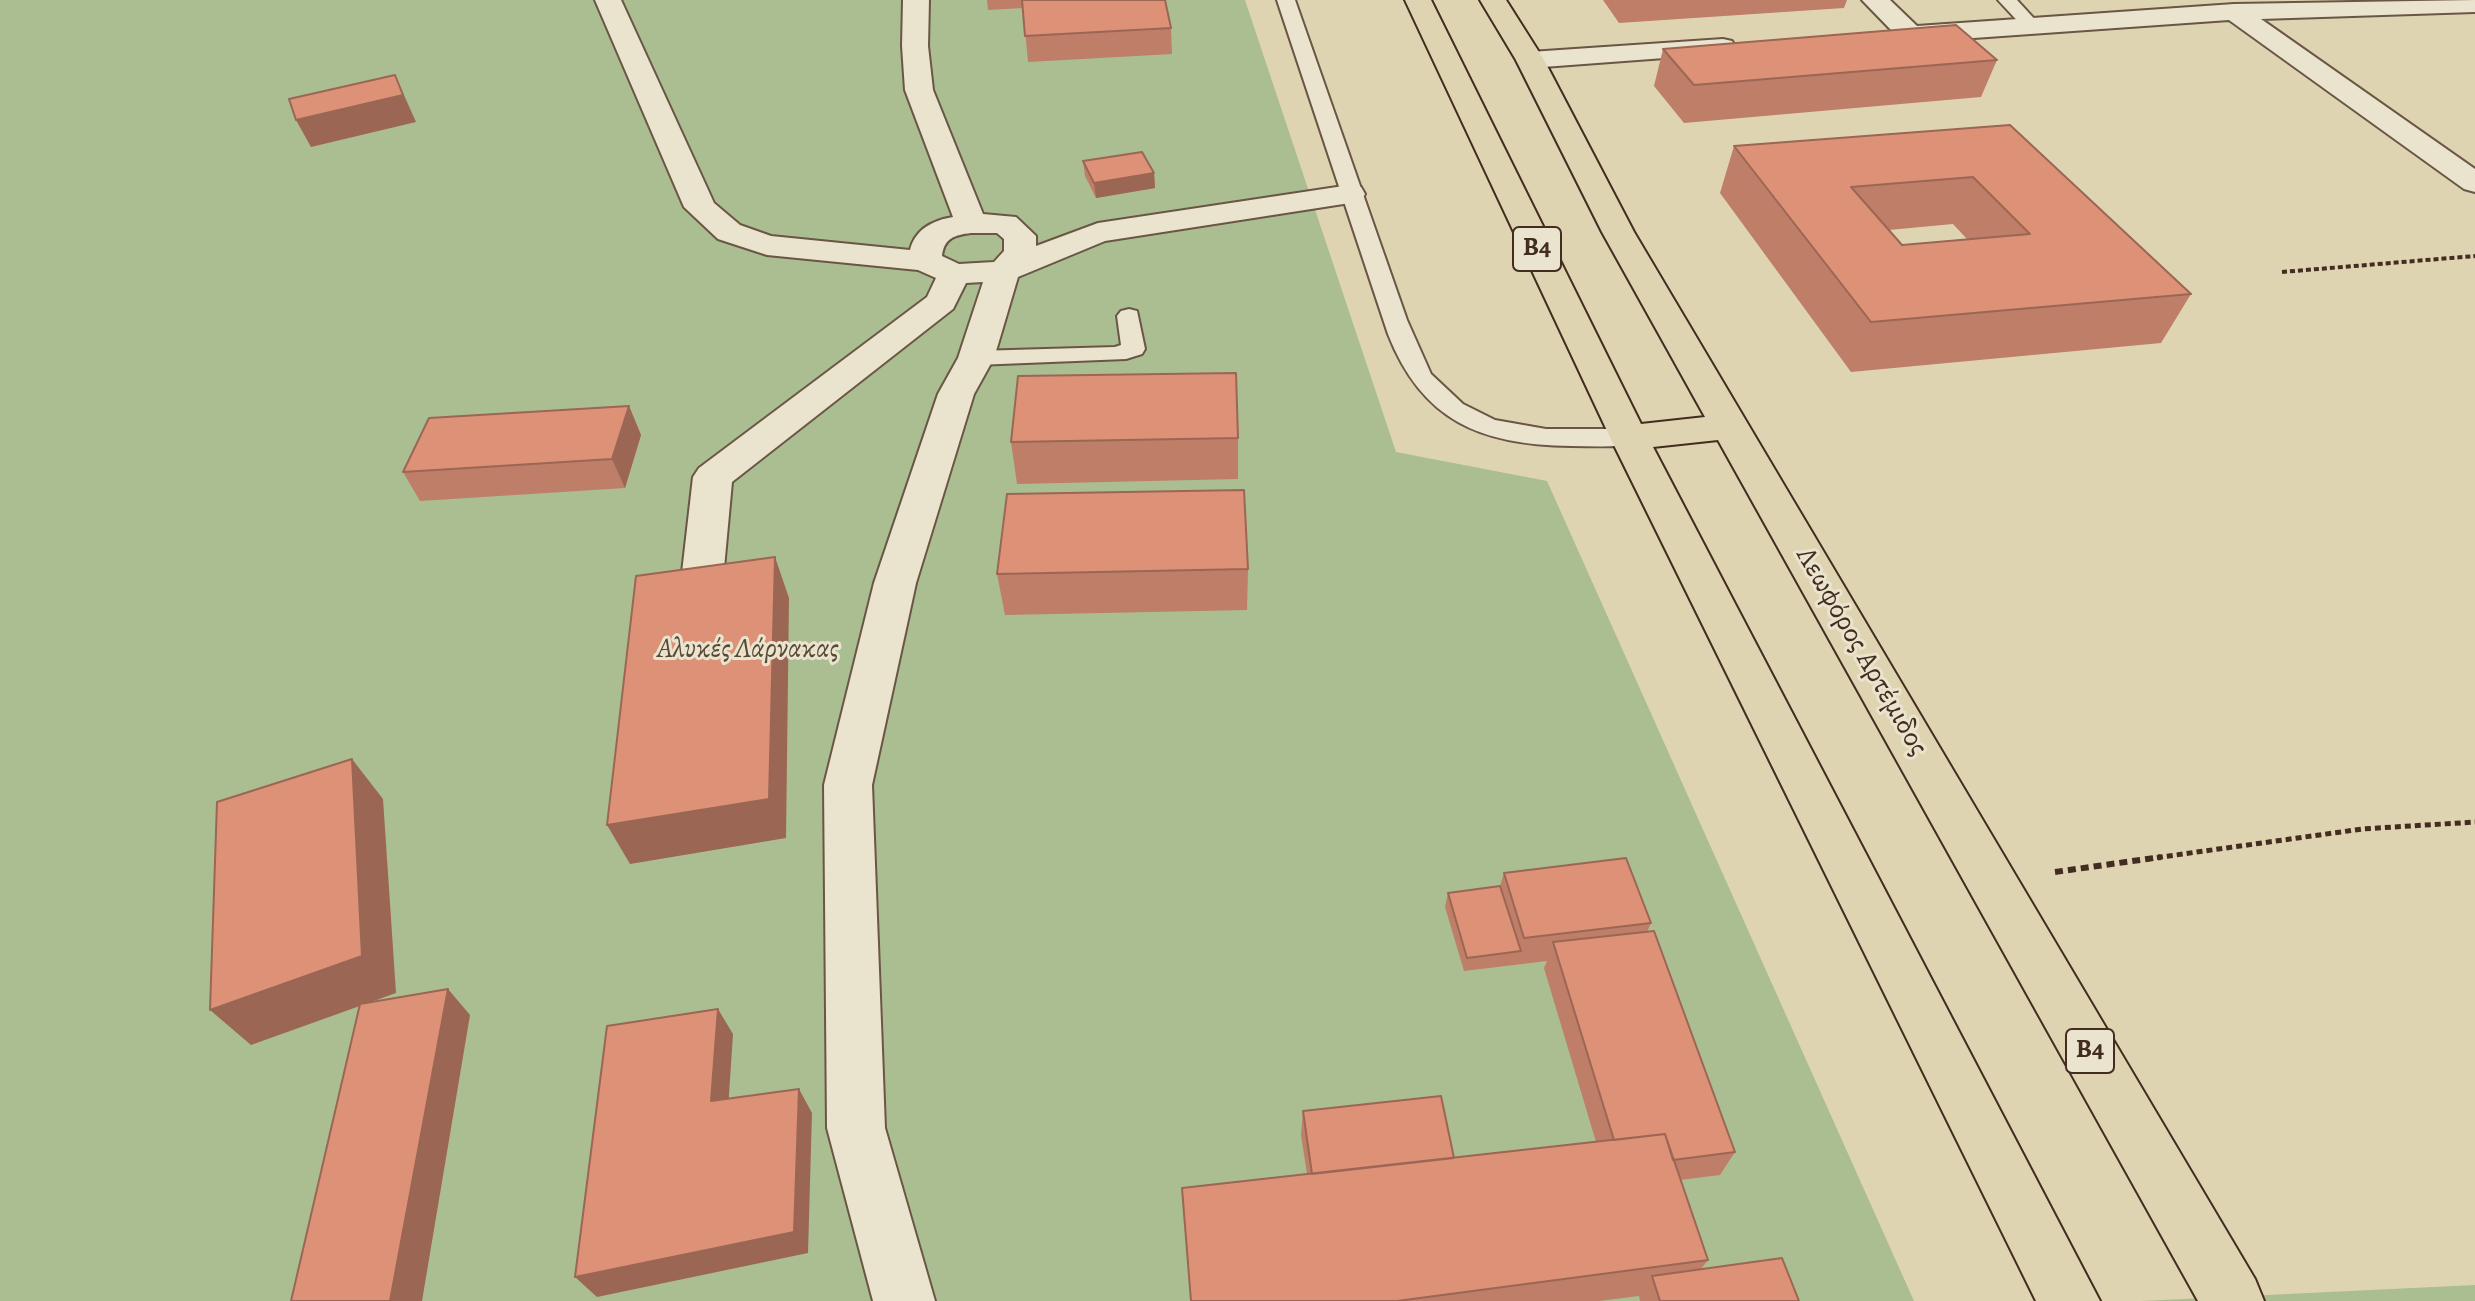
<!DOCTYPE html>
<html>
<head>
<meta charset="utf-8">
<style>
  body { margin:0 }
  canvas { display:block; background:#dfd4b2 }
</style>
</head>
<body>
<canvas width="2475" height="1301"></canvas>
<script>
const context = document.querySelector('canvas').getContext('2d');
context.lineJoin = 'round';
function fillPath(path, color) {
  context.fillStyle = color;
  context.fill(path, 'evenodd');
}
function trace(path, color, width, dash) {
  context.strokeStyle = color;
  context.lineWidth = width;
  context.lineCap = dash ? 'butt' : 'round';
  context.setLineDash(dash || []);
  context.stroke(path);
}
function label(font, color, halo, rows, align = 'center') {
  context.font = font + ' Alegreya,serif';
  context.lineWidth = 6;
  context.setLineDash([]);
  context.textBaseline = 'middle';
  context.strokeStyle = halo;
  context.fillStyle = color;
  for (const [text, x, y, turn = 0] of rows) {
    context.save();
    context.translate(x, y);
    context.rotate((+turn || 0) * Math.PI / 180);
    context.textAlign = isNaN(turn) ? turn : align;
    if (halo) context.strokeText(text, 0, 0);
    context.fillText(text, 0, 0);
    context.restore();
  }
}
fillPath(new Path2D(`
  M0 0H1245L1396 452 1547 481 1914 1301H0Z
  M2475 1285V1301H2141Z`), '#abbe92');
const service = new Path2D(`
  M1277 0H1295L1407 320 1431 374 1463 404 1495 420 1546 429H1629L1638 431 1642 437 1638 443C1617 448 1593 446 1571 446 1481 445 1422 421 1388 334Z
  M1998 0H2017L2040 25 2037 29H2025Z
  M1129 309 1137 311 1145 349 1142 354 1126 359 976 365 967 363 964 358 967 353 976 351 1115 347 1121 345 1117 316 1121 311Z`);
const minor = new Path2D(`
  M595 0H621L714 203 740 225 771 236 910 250C915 229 934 220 953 217L905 90 902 46 903 0H929L928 46 933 90 983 214 1016 217 1036 236V246L1098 223 1350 185 1361 187 1365 194 1361 201 1350 203 1105 241 1018 277 994 358 974 394 916 583 872 785 885 1128 935 1301H873L827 1128 824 785 874 583 938 394 958 358 983 282 966 283 953 309 732 482 722 590 716 601 701 605 686 601 680 590 693 477 699 468 927 297 936 278 918 270 767 255 718 239 684 207ZM971 233H997L1004 239V251L994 262 959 264 942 256C944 238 955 235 971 233Z
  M1862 0H1890L1917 26 2234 4 2475 0V12L2261 19 2475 169V192L2464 189 2229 20 1903 43 1894 41 1890 35 1892 31Z
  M1723 39 1732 41 1736 47 1732 53 1530 68 1520 66 1516 60 1520 54 1530 52Z`);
const primary = new Path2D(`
  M1405 0H1431L1641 424 1705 417 1602 232 1516 60 1480 0H1506L1544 60 1634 232 2255 1279 2264 1301H2198L1718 440 1653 447 2100 1301H2036L1610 437Z`);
trace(service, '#6a5644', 4);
trace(minor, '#6a5644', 4);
trace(primary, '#432c20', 4);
trace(new Path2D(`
  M2282 272 2475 256`), '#432c20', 4, [5, 3]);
trace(new Path2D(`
  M2147 859 2362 829 2475 822`), '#432c20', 5, [6, 4]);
trace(new Path2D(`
  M2055 872 2161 857`), '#432c20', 6, [8, 5]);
fillPath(service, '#eae3cd');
fillPath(minor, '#eae3cd');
fillPath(primary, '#dfd4b2');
fillPath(new Path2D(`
  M987 0H1165L1171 28 1172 54 1028 62 1023 8 988 10Z
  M1603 0H1847L1844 8 1619 23Z
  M1663 49 1997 60 1981 97 1684 123 1654 86Z
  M2010 125 2191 294 2161 343 1851 372 1720 193 1734 146ZM1953 224 1967 239 1902 245 1889 230Z
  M1083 161 1154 173 1155 188 1096 198 1085 176Z
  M629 406 641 435 625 488 420 501 403 472Z
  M1238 438V479L1017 484 1011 442Z
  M1248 569 1247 610 1005 615 997 574Z
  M1504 873 1651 923 1647 932 1735 1152 1720 1175 1680 1180 1708 1260 1701 1269 1799 1301H1640L1639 1296 1599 1301H1191L1307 1174 1301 1135 1303 1111 1454 1158 1596 1142 1544 968 1547 961 1464 971 1445 907 1448 893 1500 886Z`), '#be7e67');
fillPath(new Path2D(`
  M395 75 416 122 311 147 296 120Z
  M1154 173 1155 188 1096 198 1094 183Z
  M629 406 641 435 625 488 612 459Z
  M775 557 789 598 786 838 630 864 607 825Z
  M352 759 383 799 396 993 251 1045 210 1010Z
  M448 989 470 1015 422 1301H390Z
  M718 1009 733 1034 727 1125 711 1101Z
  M799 1089 812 1113 808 1253 597 1297 575 1277Z`), '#9b6654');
const building = new Path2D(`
  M1022 0H1165L1171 28 1025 36Z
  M1956 25 1997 60 1694 85 1663 49Z
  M395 75 403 95 296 120 289 99Z
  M2010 125 2191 294 1871 322 1734 146ZM1973 177 2030 234 1902 245 1851 187Z
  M1142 152 1154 173 1094 183 1083 161Z
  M1236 373 1238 438 1011 442 1018 376Z
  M629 406 612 459 403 472 429 418Z
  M1244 490 1248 569 997 574 1007 494Z
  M775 557 769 799 607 825 636 576Z
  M352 759 362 956 210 1010 217 802Z
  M1626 858 1651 923 1524 938 1504 873Z
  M1500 886 1521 951 1467 958 1448 893Z
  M1654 931 1735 1152 1673 1160 1665 1134 1614 1140 1553 942Z
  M448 989 390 1301H291L360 1004Z
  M718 1009 711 1101 799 1089 794 1232 575 1277 607 1026Z
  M1441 1096 1454 1158 1312 1174 1303 1111Z
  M1665 1134 1708 1260 1397 1301H1191L1182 1188Z
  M1782 1258 1799 1301H1660L1652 1276Z`);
fillPath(building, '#dd9278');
trace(building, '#9b6654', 2);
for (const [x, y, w] of [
  [1537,249,48],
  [2090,1051,48]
]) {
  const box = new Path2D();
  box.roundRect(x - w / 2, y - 22, w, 44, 6);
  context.fillStyle = '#eae3cd';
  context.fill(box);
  trace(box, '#432c20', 2);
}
label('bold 26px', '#432c20', null, [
  ["B4",1537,249],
  ["B4",2090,1051]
]);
label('italic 28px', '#584937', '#eae3cd', [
  ["Αλυκές Λάρνακας",748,650]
]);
label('28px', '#432c20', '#eae3cd', [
  ["Λεωφόρος Αρτέμιδος",1861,652,60]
]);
</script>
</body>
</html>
